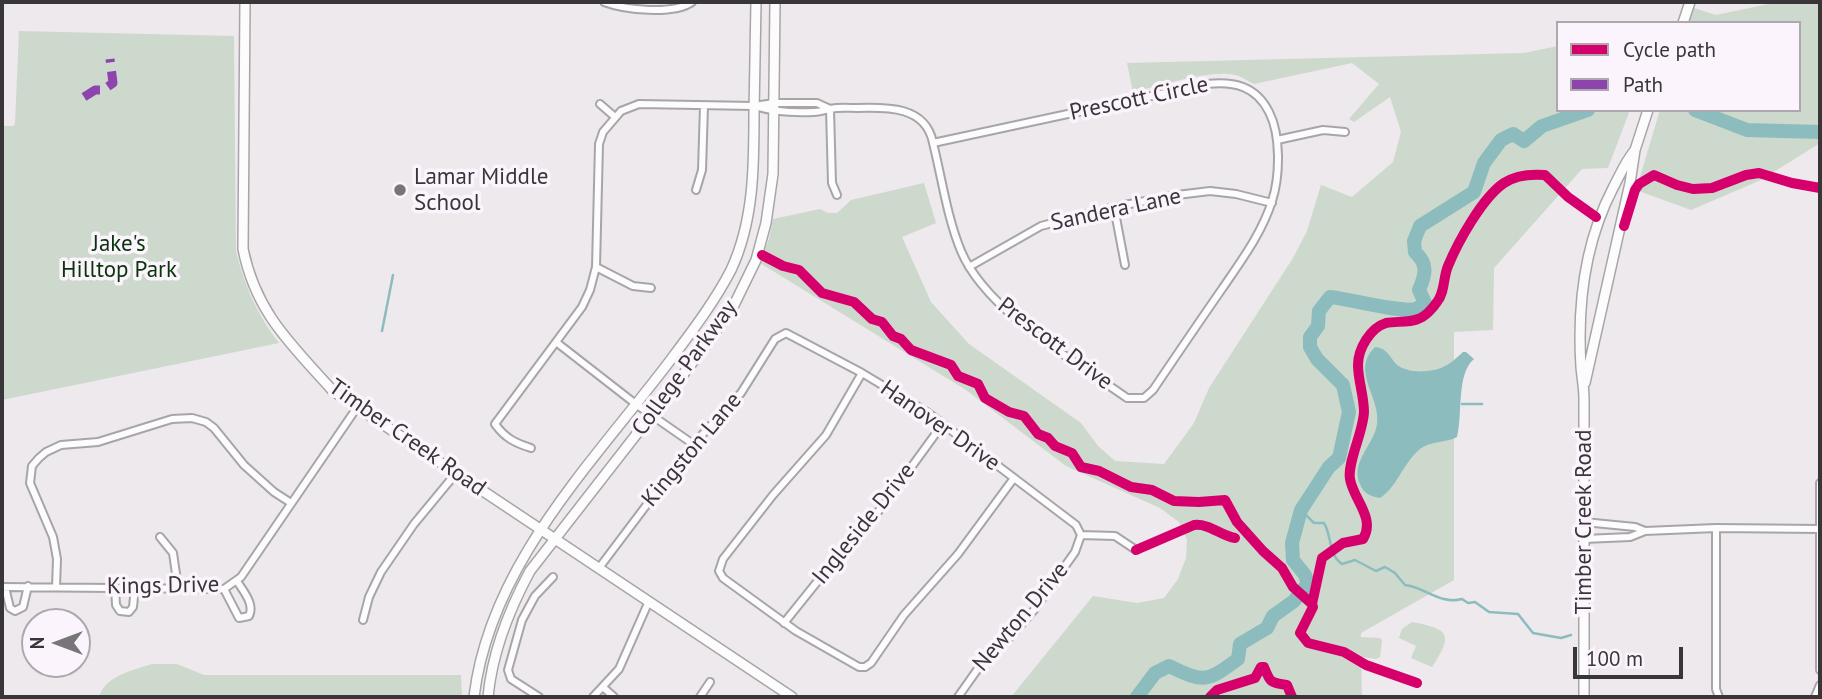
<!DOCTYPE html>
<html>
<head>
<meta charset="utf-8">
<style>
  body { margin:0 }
  #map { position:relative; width:1822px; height:699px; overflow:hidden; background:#ede9ed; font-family:"PT Sans",sans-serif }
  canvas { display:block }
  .frame { position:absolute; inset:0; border:4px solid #393639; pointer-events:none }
  .legend { position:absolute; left:1556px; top:21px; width:245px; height:91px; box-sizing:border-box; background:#fcf4fc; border:2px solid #aea8ae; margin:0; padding:9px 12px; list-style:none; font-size:21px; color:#393639 }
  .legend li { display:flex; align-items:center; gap:14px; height:35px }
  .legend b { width:35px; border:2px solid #aea8ae }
  .north { position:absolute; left:21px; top:608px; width:70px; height:70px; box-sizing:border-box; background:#fcf4fc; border:2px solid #aea8ae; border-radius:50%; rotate:270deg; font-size:19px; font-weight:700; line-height:28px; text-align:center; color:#393639 }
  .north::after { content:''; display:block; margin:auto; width:24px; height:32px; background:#787578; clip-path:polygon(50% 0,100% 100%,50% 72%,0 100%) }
  .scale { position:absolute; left:1573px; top:647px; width:110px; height:32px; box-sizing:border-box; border:4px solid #393639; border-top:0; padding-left:9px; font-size:21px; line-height:24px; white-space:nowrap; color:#393639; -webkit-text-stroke:5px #fcf4fc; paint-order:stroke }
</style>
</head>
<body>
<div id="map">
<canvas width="1822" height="699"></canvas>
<div class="frame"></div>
<ul class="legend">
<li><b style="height:9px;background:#d6006c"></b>Cycle path</li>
<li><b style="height:9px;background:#8e44ad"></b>Path</li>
</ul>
<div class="north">N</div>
<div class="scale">100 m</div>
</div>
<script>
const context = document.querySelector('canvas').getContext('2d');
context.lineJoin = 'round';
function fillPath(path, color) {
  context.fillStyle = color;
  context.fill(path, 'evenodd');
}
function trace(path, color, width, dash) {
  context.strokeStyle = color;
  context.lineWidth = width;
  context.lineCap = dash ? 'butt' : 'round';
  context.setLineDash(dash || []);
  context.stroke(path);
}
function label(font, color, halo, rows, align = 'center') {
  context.font = font + ' "PT Sans",sans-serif';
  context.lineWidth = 7;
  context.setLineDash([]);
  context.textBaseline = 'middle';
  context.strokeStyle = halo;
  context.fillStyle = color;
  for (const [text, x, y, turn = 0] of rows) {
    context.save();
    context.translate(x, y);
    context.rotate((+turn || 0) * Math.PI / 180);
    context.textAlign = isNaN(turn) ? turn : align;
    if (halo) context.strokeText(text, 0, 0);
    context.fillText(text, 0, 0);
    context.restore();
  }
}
fillPath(new Path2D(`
  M1778 2H1820V143L1761 180 1691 210 1636 190 1660 110H1799V23H1686L1691 7 1716 15Z
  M19 31 234 36 236 252C245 286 257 315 279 343L2 400V126H13L15 124Z
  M1558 46V110H1630L1608 168 1582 169 1494 268 1493 330 1454 332V580L1361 633V637L1380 638 1382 641 1380 657 1376 659 1361 657 1362 697H1011L1093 596 1137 603 1164 598 1178 579 1186 558 1187 540 1179 522 1160 508 1066 466 966 390 760 263 769 239 773 219 820 209 828 213H837L851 200 924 183 936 223 902 237 931 302 969 344 1081 423 1098 446 1115 461 1164 464 1194 423 1209 388 1293 258 1307 231 1321 185 1352 197 1393 162 1401 132 1390 97 1354 122 1349 119 1379 84 1352 63 1254 84C1246 80 1238 74 1228 74 1203 72 1159 86 1133 92L1127 63 1524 53Z
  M1412 622C1449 629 1454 634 1432 667L1411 658 1416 646 1399 638 1402 629Z
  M152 664H177L204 675H461L462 697H99C105 676 133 670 152 664Z`), '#cdd9cd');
fillPath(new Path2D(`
  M1375 347C1387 348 1389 356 1396 364 1406 374 1433 373 1445 366 1452 363 1457 357 1463 352H1466L1474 359C1456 374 1463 413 1457 437 1446 443 1430 441 1420 449 1403 463 1398 486 1380 498 1370 496 1364 494 1360 484 1350 462 1374 445 1377 424 1381 397 1350 371 1375 347Z`), '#8cbcbe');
trace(new Path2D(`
  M382 331 393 275
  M1462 404H1482
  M1301 510 1314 523H1324C1332 536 1328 554 1342 564L1355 560 1376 571 1385 567 1395 573 1405 585C1425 587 1440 605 1462 599L1468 603 1475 602 1489 612 1518 614 1533 633 1561 638 1571 635`), '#8cbcbe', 2.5);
trace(new Path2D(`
  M1695 110 1747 130 1820 132
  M1137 697 1155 673 1169 666C1204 683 1207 682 1238 659L1240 644 1267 628 1273 616 1294 601 1308 583 1305 575 1293 560 1292 543 1301 510 1329 467 1339 458 1349 412 1343 385 1317 359 1310 347V337L1318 326 1319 311 1330 297C1350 299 1400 313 1416 309 1418 308 1423 305 1425 303L1419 290C1426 274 1428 264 1415 252L1414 241 1420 226 1474 192 1484 163 1501 140 1513 134 1524 141 1542 126 1588 110`), '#8cbcbe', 14);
const street = new Path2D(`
  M604 2C625 10 673 15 692 2
  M600 104 615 117
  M754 106C774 112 793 113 814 112 820 112 824 110 830 109 839 107 848 108 857 108 887 107 926 106 933 143 942 179 947 217 961 251 986 311 1075 361 1127 398H1144L1153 390C1176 356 1199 322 1222 289 1241 261 1262 233 1272 201 1280 176 1281 135 1269 112 1256 86 1234 81 1207 84L933 143
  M830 109 832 183 837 195
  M1277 140 1323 130 1345 132
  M696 190 702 170 704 106
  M1114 207 1125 265
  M596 267 633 286 651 288
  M969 267 1041 226 1114 207 1177 195 1210 191 1236 194 1272 203
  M556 342 637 405 693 444
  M862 373 826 435 773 495 723 559 719 571 723 578 796 631 859 667H865L871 663 904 615 958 554 1014 478
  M531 448C515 443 505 438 495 424L582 307 590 290 596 267 599 144 603 132 621 111 639 104 754 106 774 103H817L830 109
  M1820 483V670
  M1584 522 1635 527 1645 531
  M1716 528V689L1719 697
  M1081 535 1115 536 1136 550
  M160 537 173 553 178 588
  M1584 539 1630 537 1645 531 1716 528 1820 529
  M599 568 688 450 741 393 775 339 786 333 862 373 927 412 1076 525 1081 535
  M2 587 224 589 241 577 358 406
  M5 587 10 608 15 611 23 607 28 586
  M56 587 57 559 53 537 30 483 32 466 39 458 46 452 61 445 98 442 172 419 192 418 206 422 214 428 244 465 274 492 291 503
  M115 587 116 605 120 611 129 612 133 607 135 587
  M224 589 239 618 249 616C255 604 243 591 237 581
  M363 620 369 597 381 572 414 524 457 472
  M784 623 821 577 883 506 942 425
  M604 688 614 697
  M539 697 511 679 508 670 522 620 535 596 553 577
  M593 697 619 669 649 601
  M700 697 710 682
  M958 697 982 663 1013 634 1034 610 1075 552 1081 535
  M1815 697 1820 685`);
const secondary = new Path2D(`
  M245 2 243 249C256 313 291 344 333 391L792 697
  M1683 23 1690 2
  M1585 383 1630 183 1635 150 1648 110
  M474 697C490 563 594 462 672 358 693 330 715 301 731 270 754 221 754 166 754 113 755 76 755 39 756 2
  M488 697C492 653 509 610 530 571L706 345 734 305 756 260 766 223 773 174 775 2
  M1584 697V399C1584 388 1582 378 1581 367 1577 304 1584 244 1613 188 1620 175 1625 162 1635 150`);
trace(street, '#a8a5a9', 10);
trace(secondary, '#a8a5a9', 12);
trace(street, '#fcfcfc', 6);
trace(secondary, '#fcfcfc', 9);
trace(new Path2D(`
  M84 97 95 90H103L113 83 110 59`), '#8e44ad', 9, [18, 9]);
trace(new Path2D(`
  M1624 226 1635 190 1639 184 1654 175 1677 185 1693 189 1712 188 1746 175 1759 173 1792 183 1820 188
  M762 255 783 266 799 270 822 293 854 302 872 319 882 322 893 336 901 339 911 350 951 365 958 376 978 384 985 398 1009 412 1024 416 1038 434 1048 438 1055 446 1072 453 1081 467 1099 471 1131 487 1152 490 1174 501 1199 502 1225 500 1237 522 1263 551 1282 568 1293 587 1312 604 1322 558 1343 543 1363 539C1376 518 1353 499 1350 479 1347 463 1363 433 1364 412 1364 396 1358 380 1358 365 1358 349 1370 328 1386 323 1396 321 1408 323 1418 319 1425 317 1433 308 1437 302 1445 292 1443 278 1448 266 1458 242 1482 198 1504 183 1516 175 1532 174 1545 175L1568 197 1596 217
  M1136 550 1194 525C1209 523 1221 536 1235 538
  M1312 604 1313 607 1300 633 1308 643 1344 652 1366 665 1417 683
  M1210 697 1217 690 1255 678 1261 667H1264C1270 682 1270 683 1287 685L1292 697`), '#d6006c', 10);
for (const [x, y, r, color] of [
  [400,190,7,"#787578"]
]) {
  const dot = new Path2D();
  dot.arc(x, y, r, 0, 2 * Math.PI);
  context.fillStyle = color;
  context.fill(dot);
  trace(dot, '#fcf4fc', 2.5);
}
label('23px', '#393639', '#fcf4fc', [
  ["Prescott Circle",1139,99,-12],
  ["Sandera Lane",1116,210,-12],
  ["Prescott Drive",1055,344,37],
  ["College Parkway",685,368,-54],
  ["Hanover Drive",940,426,35],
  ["Timber Creek Road",407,438,35],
  ["Kingston Lane",692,450,-50],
  ["Timber Creek Road",1584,522,-90],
  ["Ingleside Drive",864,524,-51],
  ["Kings Drive",163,586,-1],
  ["Newton Drive",1021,617,-50]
]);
label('23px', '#393639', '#fcf4fc', [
  ["Lamar Middle",414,177],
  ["School",414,203]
], 'left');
label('23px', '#09330b', '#fcf4fc', [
  ["Jake's",119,244],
  ["Hilltop Park",119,270]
]);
</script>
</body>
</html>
